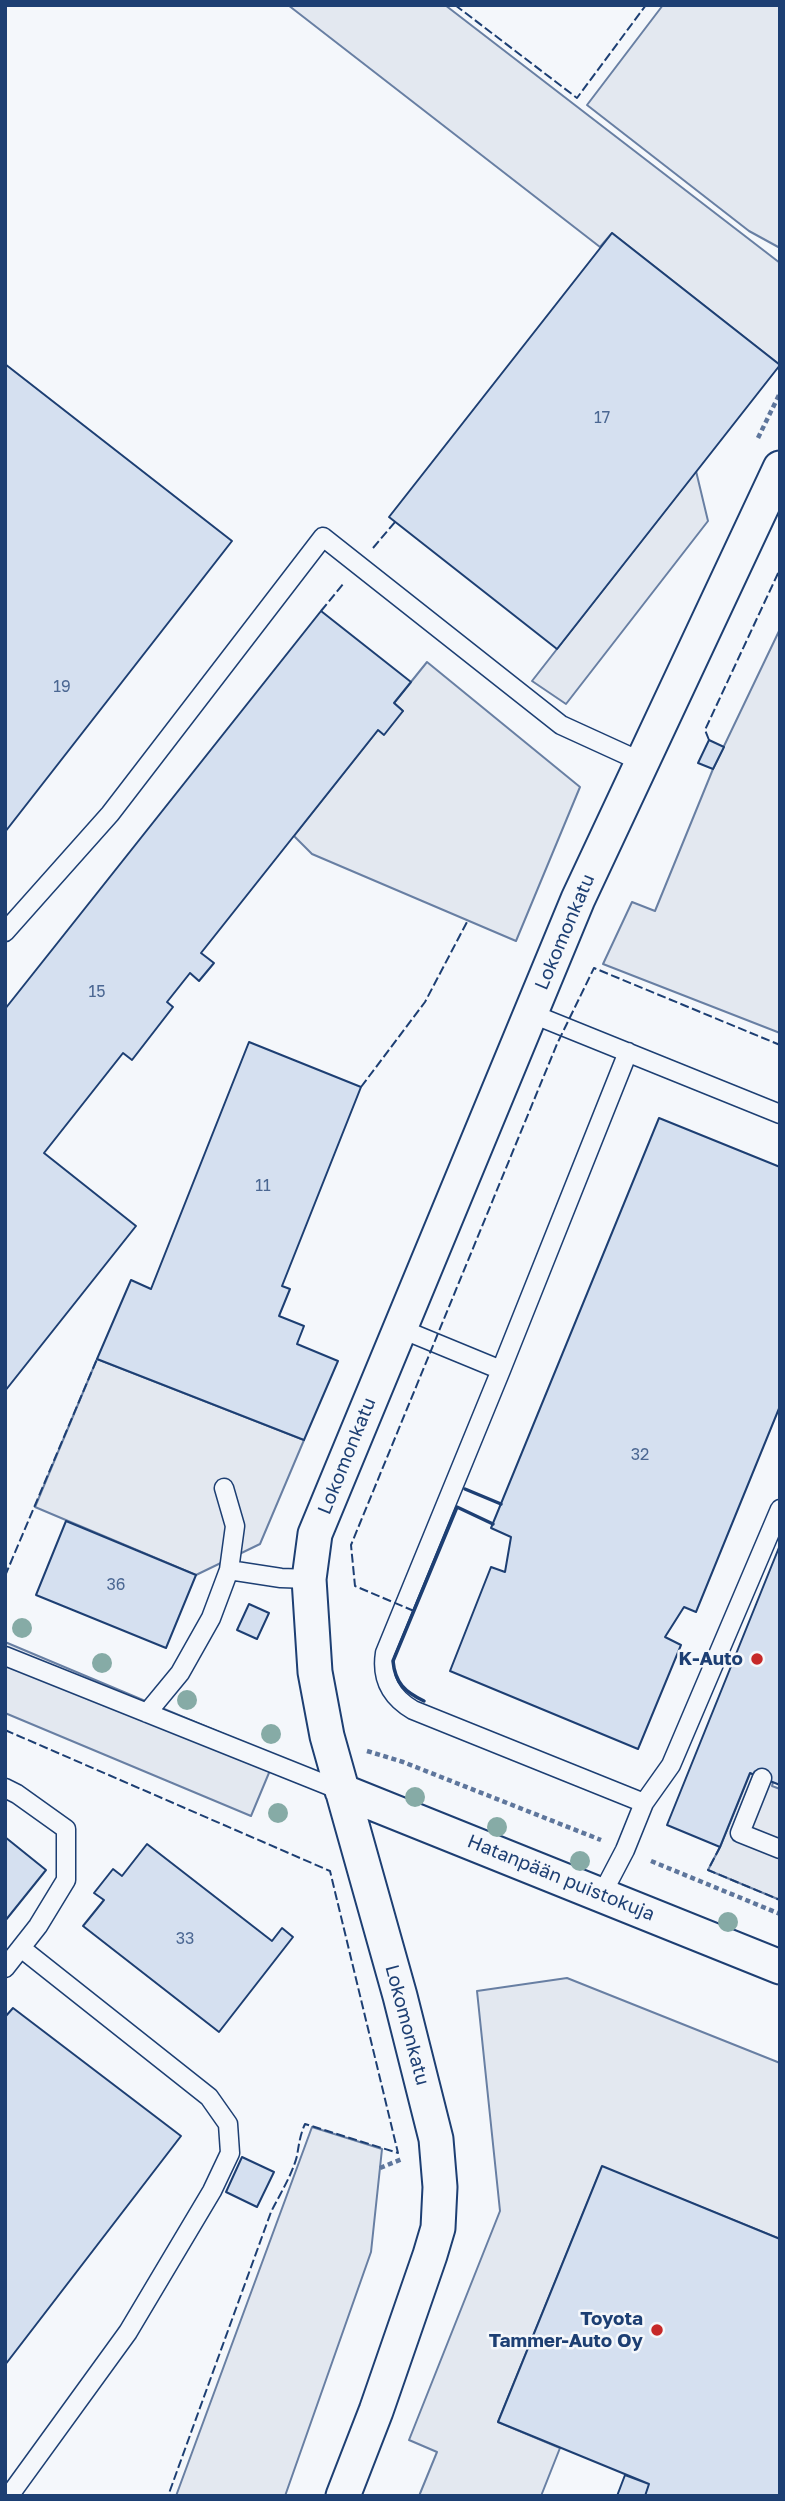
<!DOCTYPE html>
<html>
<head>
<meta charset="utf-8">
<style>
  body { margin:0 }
  #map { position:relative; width:785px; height:2501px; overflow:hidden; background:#f4f7fb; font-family:"Golos Text",sans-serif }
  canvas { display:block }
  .frame { position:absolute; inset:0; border:7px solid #1d3f73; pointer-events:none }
</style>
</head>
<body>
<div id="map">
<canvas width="785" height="2501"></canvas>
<div class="frame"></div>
</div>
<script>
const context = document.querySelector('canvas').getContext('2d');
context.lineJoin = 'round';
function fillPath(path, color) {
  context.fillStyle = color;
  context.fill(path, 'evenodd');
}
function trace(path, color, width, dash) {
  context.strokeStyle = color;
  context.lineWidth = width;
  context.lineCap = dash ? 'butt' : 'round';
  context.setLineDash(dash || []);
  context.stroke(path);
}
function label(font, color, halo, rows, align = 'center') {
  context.font = font + ' "Golos Text",sans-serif';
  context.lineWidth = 5;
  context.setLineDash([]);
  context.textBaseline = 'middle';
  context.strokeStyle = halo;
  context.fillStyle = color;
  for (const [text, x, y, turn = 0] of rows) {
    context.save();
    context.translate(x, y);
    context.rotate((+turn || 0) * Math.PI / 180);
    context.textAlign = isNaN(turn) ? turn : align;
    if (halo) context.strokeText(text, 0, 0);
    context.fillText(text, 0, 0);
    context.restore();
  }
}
const parking = new Path2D(`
  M288 5H445L780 263V365L612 233 600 247Z
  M663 5H780V248L749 231 587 105Z
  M696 471 708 521 566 704 532 681Z
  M780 629V1033L603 964 632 902 655 911 713 769Z
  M427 662 580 787 516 941 312 854 294 836 378 730 403 711 394 703Z
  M97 1359 304 1440 260 1544 196 1575 35 1507Z
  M5 1642 276 1756 251 1816 5 1713Z
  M750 1773 773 1782 772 1786 780 1789V1900L708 1870 720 1847Z
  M567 1978 780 2063V2239L602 2167 498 2422 560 2448 541 2496H419L437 2452 409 2440 500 2211 477 1991Z
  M312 2127 382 2149 371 2252 285 2496H176Z`);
fillPath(parking, '#e3e8f0');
trace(parking, '#687fa3', 2);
const building = new Path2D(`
  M612 233 780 365 557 649 389 517Z
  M5 364 232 541 5 832Z
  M321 611 411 682 394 703 403 711 384 735 378 730 201 953 214 963 199 981 190 973 167 1002 173 1007 132 1060 123 1053 44 1153 136 1226 5 1391V1009Z
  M709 740 724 747 713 769 698 763Z
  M249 1042 361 1087 282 1286 290 1289 279 1316 304 1326 297 1344 338 1361 304 1440 97 1359 131 1280 151 1289Z
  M659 1118 780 1167V1406L696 1612 684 1607 665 1637 681 1645 638 1749 450 1671 491 1567 505 1572 511 1537 491 1528Z
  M66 1521 196 1575 166 1648 36 1595Z
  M780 1545V1785L750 1773 720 1847 667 1825Z
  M249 1604 269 1613 257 1639 237 1630Z
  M5 1837 46 1870 5 1921Z
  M147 1844 272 1941 282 1928 293 1937 219 2032 83 1926 104 1900 94 1893 113 1869 122 1876Z
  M13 2008 181 2136 5 2365V2017Z
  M242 2157 274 2172 257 2207 226 2192Z
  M602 2166 780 2239V2496H645L649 2484 498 2422Z
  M625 2475 649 2484 645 2496H617Z`);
fillPath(building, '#d5e0f0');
trace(building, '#1d3f73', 2);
const service = new Path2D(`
  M5 932 110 814 323 537 561 725 642 762
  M530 1013 780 1114
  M399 1328 501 1370
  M229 1570 281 1578 309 1579
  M5 1656 342 1791
  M147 1713 180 1673 211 1618 229 1570 235 1526 224 1488
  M762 1778 740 1833 780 1849
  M5 1788 17 1794 66 1829V1880L38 1926 5 1968
  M644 1803 671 1765 780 1509
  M602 1894 625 1850 644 1803 413 1710C391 1697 381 1679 385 1653L501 1370 628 1052
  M9 2496 128 2332 212 2191 230 2153 228 2124 209 2097 21 1948`);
const minor = new Path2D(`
  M342 1791 780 1967
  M343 2496 376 2411 430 2255 438 2228 440 2187 436 2139 400 1996 327 1736 315 1672 309 1579 315 1534 578 899 780 468`);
trace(service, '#1d3f73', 21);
trace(minor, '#1d3f73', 37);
trace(new Path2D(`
  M758 438 780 393
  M367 1751 403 1762 601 1840
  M651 1861 780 1914
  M380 2168 402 2159`), '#5e769c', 4.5, [5, 3.5]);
trace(service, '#f4f7fb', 18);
trace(minor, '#f4f7fb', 33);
trace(new Path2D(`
  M455 5 577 98 646 5
  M373 548 395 522
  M321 611 344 583
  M709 740 705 730 780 569
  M361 1087 425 1002 468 920
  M5 1576 97 1359
  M414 1611 355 1586 351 1545 557 1044 594 968 780 1045
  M5 1730 330 1871 398 2153 305 2124C300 2135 299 2144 297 2156 292 2175 280 2194 271 2212L168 2496
  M720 1847 708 1870 780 1900`), '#1d3f73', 2, [9, 3.5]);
trace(new Path2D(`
  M465 1489 501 1504
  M424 1701C405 1692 395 1683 393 1661L457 1507 493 1524`), '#1d3f73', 3.5);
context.fillStyle = '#86aba6';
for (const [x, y] of [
  [22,1628],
  [102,1663],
  [187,1700],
  [271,1734],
  [415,1797],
  [278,1813],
  [497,1827],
  [580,1861],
  [728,1922]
]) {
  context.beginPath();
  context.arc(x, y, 10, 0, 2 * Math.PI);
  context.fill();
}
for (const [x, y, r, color] of [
  [757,1659,7,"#c62828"],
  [657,2330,7,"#c62828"]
]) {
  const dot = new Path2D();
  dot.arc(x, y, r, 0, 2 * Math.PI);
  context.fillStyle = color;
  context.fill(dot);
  trace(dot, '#f4f7fb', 2.5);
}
label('16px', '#4b6792', null, [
  ["17",602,418],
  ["19",62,687],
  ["15",97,992],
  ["11",263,1186],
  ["32",640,1455],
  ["36",116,1585],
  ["33",185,1939]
]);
label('19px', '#1d3f73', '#f4f7fb', [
  ["Lokomonkatu",565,932,-67],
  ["Lokomonkatu",347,1456,-68],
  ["Hatanpään puistokuja",561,1878,22],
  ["Lokomonkatu",407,2025,75]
]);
label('bold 19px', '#1d3f73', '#f4f7fb', [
  ["K-Auto",743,1659],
  ["Toyota",643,2319],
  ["Tammer-Auto Oy",643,2341]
], 'right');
</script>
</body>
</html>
